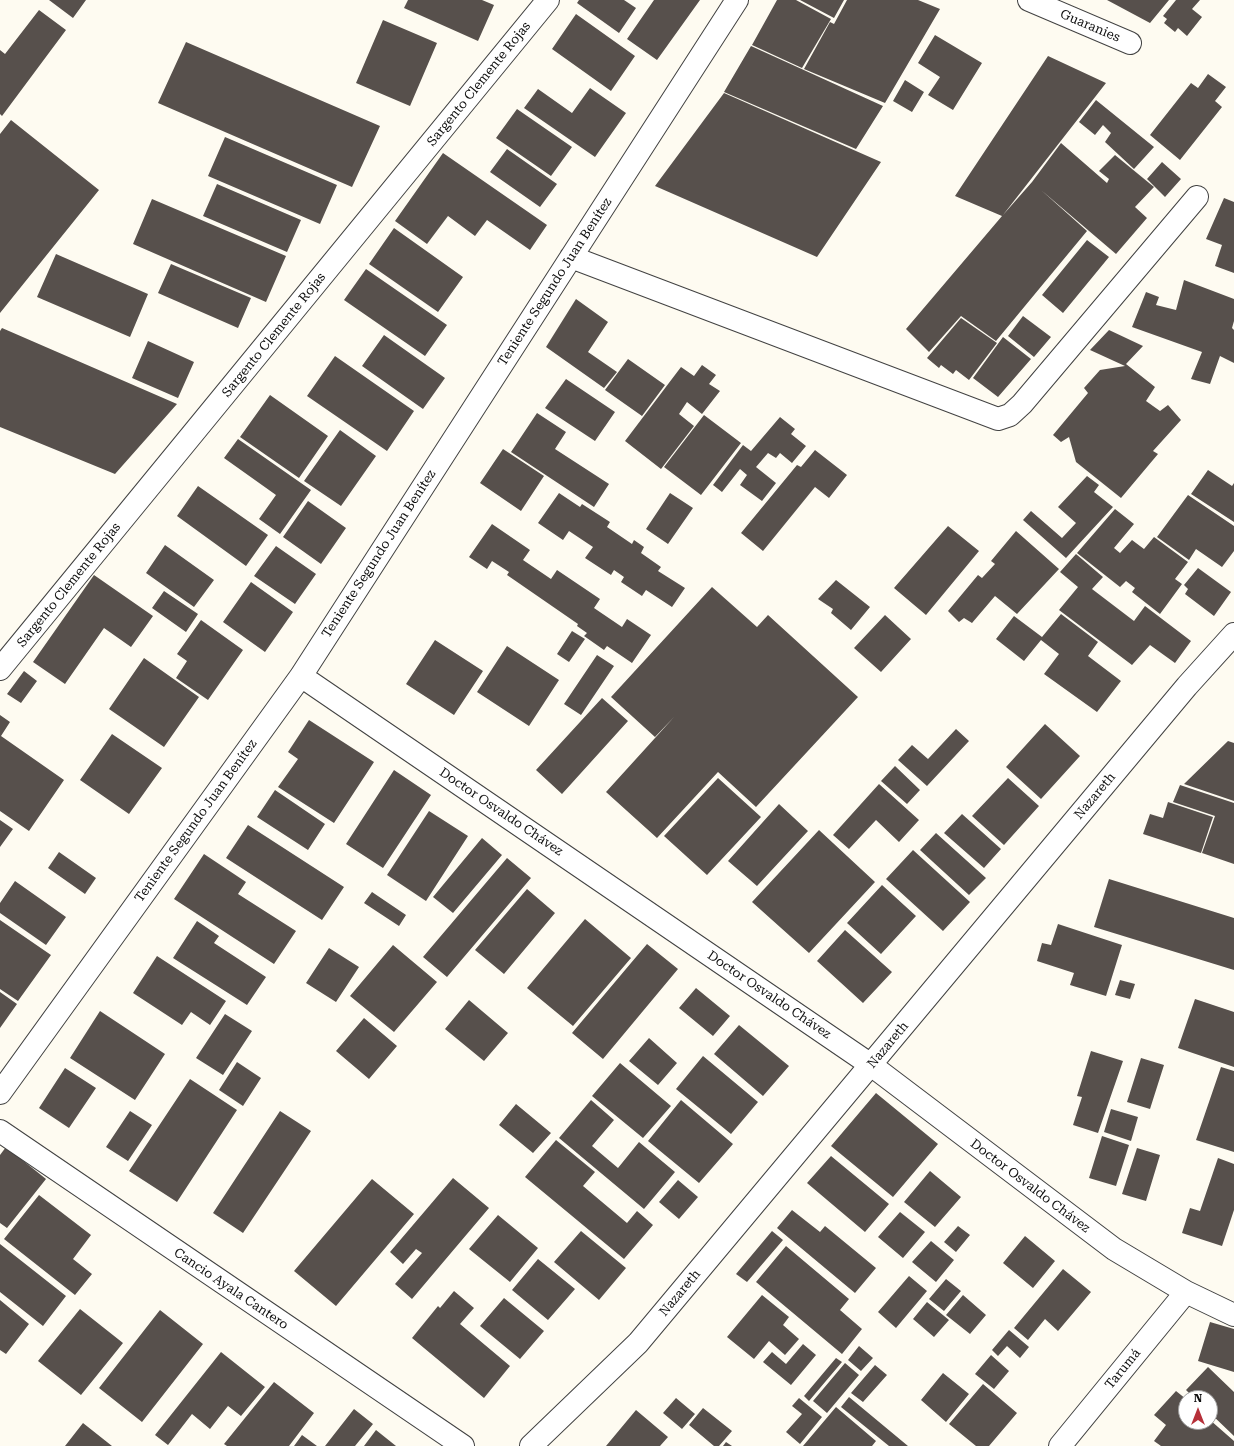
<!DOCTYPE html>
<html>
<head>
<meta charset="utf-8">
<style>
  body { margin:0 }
  #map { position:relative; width:1234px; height:1446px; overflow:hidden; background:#fefbf1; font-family:"Roboto Serif",serif }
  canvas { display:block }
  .north { position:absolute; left:1178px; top:1390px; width:40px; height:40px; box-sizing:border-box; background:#fff; border:1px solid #9f9f9f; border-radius:50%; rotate:0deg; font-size:11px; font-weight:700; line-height:16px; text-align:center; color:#0f0f0f }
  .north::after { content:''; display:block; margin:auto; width:14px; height:18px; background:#b63039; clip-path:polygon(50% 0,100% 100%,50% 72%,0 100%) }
</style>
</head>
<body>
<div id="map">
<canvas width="1234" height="1446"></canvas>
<div class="north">N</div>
</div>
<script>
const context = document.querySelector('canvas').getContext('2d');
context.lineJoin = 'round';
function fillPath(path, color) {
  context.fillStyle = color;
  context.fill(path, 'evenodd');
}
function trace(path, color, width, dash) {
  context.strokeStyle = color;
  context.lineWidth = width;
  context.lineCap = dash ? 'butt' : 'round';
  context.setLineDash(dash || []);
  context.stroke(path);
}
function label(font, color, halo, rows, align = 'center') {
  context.font = font + ' "Roboto Serif",serif';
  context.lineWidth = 4;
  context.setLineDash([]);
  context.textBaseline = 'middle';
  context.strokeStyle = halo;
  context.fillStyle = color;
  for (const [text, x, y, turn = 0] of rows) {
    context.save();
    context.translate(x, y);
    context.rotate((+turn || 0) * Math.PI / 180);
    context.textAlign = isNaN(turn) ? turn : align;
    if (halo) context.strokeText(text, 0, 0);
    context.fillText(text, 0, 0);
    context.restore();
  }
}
fillPath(new Path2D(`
  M49 0H86L73 18Z
  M408 0H482L494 5 478 41 404 8Z
  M579 0H624L636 8 619 33 577 3Z
  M654 0H700L657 60 627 39Z
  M777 0H796L831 19 802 68 752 45Z
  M800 0H844L834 18Z
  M847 0H918L940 9 885 103 804 69 830 22 834 24Z
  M1107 0H1169L1150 23Z
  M1176 0H1200L1192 9 1202 17 1187 36 1178 28 1175 32 1164 23 1167 19 1163 16Z
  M39 10 66 30 2 116 0 114V50L5 54Z
  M576 14 635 56 611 91 552 49Z
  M383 20 437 43 410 106 356 83Z
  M935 35 982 63 953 110 928 95 940 77 918 63Z
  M186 42 380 126 352 187 158 103Z
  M751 46 883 106 856 149 724 92Z
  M1048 56 1106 83 1003 215 1032 182 1061 143 1107 183 1109 179 1099 171 1115 155 1154 187 1135 207 1147 218 1116 254 1041 190 1087 231 996 341 961 316 929 352 906 329 1002 216 955 196Z
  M1208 74 1226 87 1215 101 1222 107 1180 160 1150 135 1191 83 1198 88Z
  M905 80 924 92 912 112 893 101Z
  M590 88 626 113 595 157 524 108 538 89 572 113Z
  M724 93 881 162 817 257 655 186Z
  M1096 100 1154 147 1134 169 1105 142 1111 133 1103 125 1095 135 1079 122Z
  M517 109 572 147 551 176 496 138Z
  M11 120 99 190 0 313V134Z
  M225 137 337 185 320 224 208 176Z
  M507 149 557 184 540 207 490 172Z
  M443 153 547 225 530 250 487 220 475 236 448 216 427 244 395 221Z
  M1162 162 1181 179 1165 197 1147 179Z
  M217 184 301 220 287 252 203 216Z
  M1224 198 1234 202V273L1215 266 1222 245 1206 239Z
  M152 199 286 256 266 302 133 244Z
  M394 228 463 277 438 312 369 264Z
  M1087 240 1109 257 1063 313 1042 295Z
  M56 254 148 294 130 337 37 297Z
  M171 264 251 298 238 328 158 293Z
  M366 269 447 325 425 356 344 300Z
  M1184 280 1234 299V321L1232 328 1234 330V363L1220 356 1210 384 1191 379 1202 352 1132 327 1146 292 1159 297 1156 305 1176 310Z
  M576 299 608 322 588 352 617 372 604 388 546 347Z
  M1023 316 1051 337 1034 357 1008 336Z
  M961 318 997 343 969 380 956 370 953 374 941 365 939 368 927 358Z
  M2 328 177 404 115 474 0 427V331Z
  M1109 330 1143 346 1126 364 1155 387 1146 401 1160 411 1168 405 1181 420 1153 451 1158 454 1121 498 1076 462 1069 437 1061 442 1053 435 1088 393 1084 388 1100 370 1125 366 1090 350Z
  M384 335 445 378 423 409 362 366Z
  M1003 337 1031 359 998 397 973 378Z
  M148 341 194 362 178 398 132 378Z
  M335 356 414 411 387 451 307 396Z
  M628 359 665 385 642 416 605 390Z
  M702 365 716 375 709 384 720 391 702 414 687 402 679 414 694 426 661 469 625 441 681 367 694 376Z
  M566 379 615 412 595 441 545 408Z
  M270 395 328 436 299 478 240 437Z
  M537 413 566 432 555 449 609 484 594 507 511 452Z
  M704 415 741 443 701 495 664 467Z
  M780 417 795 429 791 434 806 446 792 463 780 453 776 458 768 453 756 467 776 483 762 501 740 485 747 475 740 469 722 492 713 485 743 445 751 451Z
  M340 430 376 456 341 506 304 481Z
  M238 439 311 490 280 534 259 519 276 495 224 458Z
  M503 449 544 476 521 511 480 483Z
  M815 450 847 475 829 498 815 487 763 551 741 533 797 465 801 467Z
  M1208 470 1232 486 1234 483V522L1191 494Z
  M1087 476 1099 485 1094 492 1113 507 1066 558 1023 520 1031 511 1062 538 1076 523 1058 507Z
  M198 486 268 535 246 566 177 516Z
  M559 493 580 507 582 504 610 522 607 527 632 544 634 540 644 547 641 553 661 567 658 571 685 588 672 607 646 590 642 596 621 582 624 577 614 570 611 575 585 558 593 547 569 531 563 540 538 523Z
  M670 493 693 508 668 544 646 529Z
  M1188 495 1234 526V551L1222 567 1196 549 1189 560 1157 537Z
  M308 501 346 528 321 564 283 537Z
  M1115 509 1134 524 1114 548 1120 553 1132 540 1144 549 1154 537 1188 562 1175 579 1182 584 1160 614 1132 592 1135 588 1126 581 1120 587 1077 553Z
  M492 524 530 550 523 560 551 579 557 570 600 599 594 608 622 627 627 619 651 635 632 663 607 646 604 650 584 636 587 633 577 626 578 624 507 575 509 572 492 561 487 569 469 557Z
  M948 526 979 551 926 615 894 588Z
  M1016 531 1059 569 1017 614 995 596 972 623 964 618 959 622 948 611 978 575 982 578 995 564 991 561Z
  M165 545 214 580 194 607 146 573Z
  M276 546 316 574 295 604 254 576Z
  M1076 554 1103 577 1092 589 1134 621 1145 606 1191 641 1175 663 1150 645 1132 665 1059 610 1078 587 1060 572Z
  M1198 568 1231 592 1214 616 1185 594 1188 589 1184 585Z
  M94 575 153 616 131 647 104 628 65 684 33 662Z
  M836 580 870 607 851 630 831 613 833 609 818 599Z
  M251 582 293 612 265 652 223 622Z
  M712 587 757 627 768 615 858 697 756 807 718 772 657 838 606 792 675 716 655 737 611 697Z
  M164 591 198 614 186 632 152 608Z
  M1061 614 1098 642 1088 656 1121 681 1097 712 1044 674 1059 654 1041 640 1024 661 996 639 1014 616 1042 637Z
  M885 615 911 639 881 672 854 648Z
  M201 620 243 650 208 700 176 678 187 661 177 654Z
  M572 631 585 639 569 662 557 654Z
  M435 640 483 671 454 715 406 684Z
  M507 646 559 680 529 726 477 692Z
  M597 655 614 666 581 715 564 704Z
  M144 658 199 697 164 747 109 709Z
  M24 671 37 681 21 703 7 694Z
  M602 698 628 721 562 794 536 770Z
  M0 715 10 722 1 736 64 780 29 831 0 811Z
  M309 720 374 762 334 823 278 787 298 759 288 752Z
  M1045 724 1080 756 1041 799 1006 767Z
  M956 729 969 741 927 786 898 760 912 745 928 759Z
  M112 734 162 768 129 814 80 780Z
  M1228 741 1234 743V801L1184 784Z
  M895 766 920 790 907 804 881 781Z
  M394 770 431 795 383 868 346 844Z
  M718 778 761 817 707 875 664 836Z
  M1008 778 1039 806 1004 845 972 816Z
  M879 784 919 820 899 842 876 820 849 849 833 835Z
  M1180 785 1234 803V864L1202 853 1215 816 1173 802Z
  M275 790 325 824 308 850 257 817Z
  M1168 802 1213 817 1201 853 1143 834 1150 814 1163 818Z
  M779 804 808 831 757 886 728 861Z
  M429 811 468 836 426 901 387 875Z
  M962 814 1001 849 984 868 944 833Z
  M0 820 13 829 0 847Z
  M248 825 344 887 322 920 226 858Z
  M819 830 875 882 809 953 752 902Z
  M936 833 986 878 969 895 920 850Z
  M482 838 502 855 453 913 433 897Z
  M913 850 970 902 943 931 886 879Z
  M59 852 96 878 85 894 48 868Z
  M204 854 246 882 238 894 296 931 274 964 174 899Z
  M507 858 531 878 447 977 423 957Z
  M1109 879 1234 918V970L1094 927Z
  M15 881 66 917 46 945 0 913V903Z
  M882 885 916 916 881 954 847 923Z
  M527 889 555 913 504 974 475 950Z
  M372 892 406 915 399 926 364 903Z
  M585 919 631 958 573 1026 527 988Z
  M0 920 51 955 18 1001 0 989Z
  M197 921 219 936 214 943 266 977 247 1005 173 958Z
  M1058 924 1122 945 1106 996 1070 985 1074 973 1037 961 1042 943 1051 945Z
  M845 930 892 972 863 1003 817 961Z
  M647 944 678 969 603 1059 572 1033Z
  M393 945 437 982 394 1032 350 996Z
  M329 948 359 967 336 1002 306 983Z
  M157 956 226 1001 210 1025 191 1012 182 1025 133 993Z
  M1120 980 1135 984 1130 999 1115 995Z
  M696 988 730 1016 713 1036 679 1008Z
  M0 992 17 1004 0 1028Z
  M1195 999 1234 1012V1067L1178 1048Z
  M469 1000 508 1033 484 1061 445 1029Z
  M100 1011 165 1054 135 1100 70 1058Z
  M225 1014 252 1031 223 1075 196 1058Z
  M364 1018 397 1046 369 1079 336 1051Z
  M739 1025 789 1066 763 1096 714 1054Z
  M649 1038 677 1063 658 1085 629 1061Z
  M1091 1051 1123 1061 1098 1133 1073 1125 1082 1097 1077 1096Z
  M703 1056 758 1102 731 1134 676 1089Z
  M1141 1058 1164 1065 1150 1109 1127 1102Z
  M237 1062 261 1078 243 1106 219 1090Z
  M620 1063 671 1106 643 1138 592 1096Z
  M1221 1067 1234 1071V1152L1196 1140Z
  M65 1068 96 1088 69 1128 39 1108Z
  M190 1079 237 1110 177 1202 129 1171Z
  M876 1093 938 1144 893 1197 831 1146Z
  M591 1100 614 1120 592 1146 618 1168 639 1142 675 1172 644 1209 559 1138Z
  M681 1100 733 1144 699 1183 648 1141Z
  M516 1104 551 1133 533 1153 499 1125Z
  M1111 1109 1138 1117 1131 1141 1104 1132Z
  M130 1111 152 1125 128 1161 106 1147Z
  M280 1111 311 1131 243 1233 213 1213Z
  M1102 1136 1129 1145 1116 1186 1089 1178Z
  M556 1140 595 1172 583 1186 627 1223 637 1211 653 1225 624 1259 525 1177Z
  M6 1147 46 1179 7 1228 0 1223V1155Z
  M1137 1148 1160 1155 1146 1201 1122 1194Z
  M831 1156 889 1204 865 1232 807 1183Z
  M1218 1158 1234 1164V1210L1222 1246 1182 1233 1190 1208 1200 1211Z
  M930 1171 961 1197 935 1227 904 1202Z
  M453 1178 489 1208 412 1299 395 1284 422 1253 416 1249 403 1264 390 1252Z
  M372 1179 414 1214 336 1306 294 1271Z
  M678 1180 698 1197 679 1219 659 1202Z
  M39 1195 91 1235 73 1259 92 1274 75 1295 4 1239Z
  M792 1210 820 1232 825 1226 876 1268 855 1293 777 1228Z
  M900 1212 925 1232 903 1258 878 1237Z
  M498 1215 538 1248 510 1282 469 1249Z
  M958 1226 970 1235 956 1252 944 1242Z
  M581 1231 626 1268 599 1300 554 1262Z
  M772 1231 783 1240 747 1282 736 1274Z
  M1025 1236 1055 1261 1033 1288 1003 1263Z
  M931 1241 954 1260 936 1282 912 1262Z
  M0 1244 66 1296 43 1326 0 1292Z
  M786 1246 849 1299 840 1310 862 1329 842 1354 756 1282Z
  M538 1259 575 1289 548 1320 512 1290Z
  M1063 1269 1091 1292 1058 1331 1045 1319 1028 1340 1014 1328Z
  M909 1276 927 1291 896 1328 878 1312Z
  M946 1279 961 1291 944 1311 929 1299Z
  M454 1291 474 1308 460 1324 510 1366 484 1398 412 1338 438 1306 440 1308Z
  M762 1295 789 1317 783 1325 799 1339 785 1355 769 1341 754 1359 727 1337Z
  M963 1295 986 1315 970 1334 946 1315Z
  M504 1298 544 1331 520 1359 480 1326Z
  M0 1300 29 1324 6 1354 0 1350Z
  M927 1302 949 1320 934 1337 913 1319Z
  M80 1309 123 1343 81 1395 38 1361Z
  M160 1310 203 1344 142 1422 99 1388Z
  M1210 1322 1234 1329V1372L1198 1361Z
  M1009 1330 1029 1347 1020 1358 1007 1346 998 1356 992 1350Z
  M803 1344 816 1355 791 1385 763 1362 772 1352 786 1364Z
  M859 1346 873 1358 861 1371 848 1360Z
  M221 1352 265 1387 241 1416 228 1406 210 1429 192 1414 168 1445 155 1435Z
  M991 1355 1009 1371 994 1389 975 1374Z
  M836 1358 842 1362 809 1401 804 1396Z
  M845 1363 859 1375 827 1413 813 1401Z
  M875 1365 887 1375 863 1402 851 1393Z
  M1208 1367 1234 1392V1436L1210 1413V1398H1194L1186 1390Z
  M943 1373 969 1394 946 1422 921 1400Z
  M274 1382 314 1413 289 1446H227L224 1444Z
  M983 1384 1017 1413 989 1446H976L949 1424Z
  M1176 1391 1186 1399V1422H1210V1420L1234 1441V1446H1161L1154 1441 1166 1425 1154 1415Z
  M849 1397 908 1446H889L841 1407Z
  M676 1398 695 1414 682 1429 663 1413Z
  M799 1398 822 1417 800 1444 786 1432 802 1414 792 1406Z
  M836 1407 876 1441 872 1446H803Z
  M703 1408 732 1431 719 1446H714L689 1425Z
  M354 1409 373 1424 355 1446H325Z
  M636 1410 668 1437 660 1446H606Z
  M83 1423 112 1446H65Z
  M376 1430 396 1446H364Z
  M302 1435 317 1446H294Z
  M726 1442 732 1446H723Z`), '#57504c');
const minor = new Path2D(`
  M1029 0 1130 43
  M571 257 998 419 1010 415 1022 404 1197 197
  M0 669 548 0
  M301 676 871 1065 1114 1249 1186 1292 1234 1315
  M0 1093 301 676 737 0
  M0 1131 463 1446
  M531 1446 638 1343 1187 686 1234 634
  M1060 1446 1186 1292`);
trace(minor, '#424242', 24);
trace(minor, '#fff', 22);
label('13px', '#0f0f0f', '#fff', [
  ["Guaranies",1090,26,23],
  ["Sargento Clemente Rojas",479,84,-51],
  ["Teniente Segundo Juan Benítez",555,282,-57],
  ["Sargento Clemente Rojas",274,335,-51],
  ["Teniente Segundo Juan Benítez",379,554,-57],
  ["Sargento Clemente Rojas",69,585,-51],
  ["Nazareth",1095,796,-50],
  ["Doctor Osvaldo Chávez",501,812,34],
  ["Teniente Segundo Juan Benítez",196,821,-54],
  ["Doctor Osvaldo Chávez",769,995,34],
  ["Nazareth",888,1045,-50],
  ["Doctor Osvaldo Chávez",1030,1186,37],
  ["Cancio Ayala Cantero",231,1289,34],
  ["Nazareth",680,1293,-50],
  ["Tarumá",1123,1369,-51]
]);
</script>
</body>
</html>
